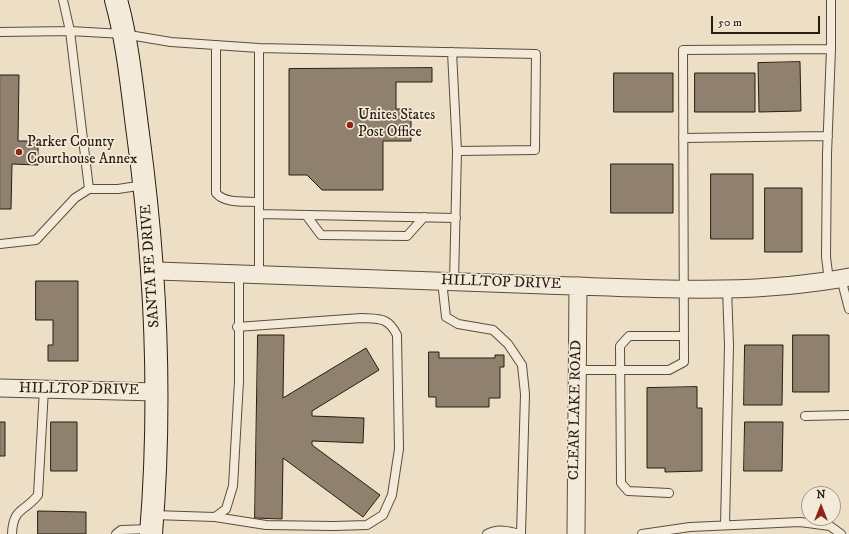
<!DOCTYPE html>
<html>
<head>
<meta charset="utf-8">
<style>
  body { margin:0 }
  #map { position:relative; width:849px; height:534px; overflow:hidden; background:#eddfc5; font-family:"IM FELL DW Pica",serif }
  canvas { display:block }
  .north { position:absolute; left:801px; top:486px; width:40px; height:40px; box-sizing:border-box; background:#f3ead9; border:1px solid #a29889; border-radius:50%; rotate:0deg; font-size:11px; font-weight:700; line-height:16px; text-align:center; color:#291c10 }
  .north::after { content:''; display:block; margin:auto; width:14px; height:18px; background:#8f2418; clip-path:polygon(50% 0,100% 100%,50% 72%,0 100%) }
  .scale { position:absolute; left:711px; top:16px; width:109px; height:18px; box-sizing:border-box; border:2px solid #291c10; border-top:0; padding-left:5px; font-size:12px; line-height:14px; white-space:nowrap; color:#291c10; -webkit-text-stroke:3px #f3ead9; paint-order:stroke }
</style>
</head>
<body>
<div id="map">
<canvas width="849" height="534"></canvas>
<div class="north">N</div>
<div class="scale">50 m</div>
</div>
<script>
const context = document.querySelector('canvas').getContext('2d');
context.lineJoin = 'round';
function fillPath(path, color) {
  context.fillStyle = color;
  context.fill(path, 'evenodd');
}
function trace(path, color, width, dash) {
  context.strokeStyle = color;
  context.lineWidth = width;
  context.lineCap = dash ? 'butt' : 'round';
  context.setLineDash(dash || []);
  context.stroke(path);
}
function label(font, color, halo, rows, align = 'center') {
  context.font = font + ' "IM FELL DW Pica",serif';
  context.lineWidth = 3.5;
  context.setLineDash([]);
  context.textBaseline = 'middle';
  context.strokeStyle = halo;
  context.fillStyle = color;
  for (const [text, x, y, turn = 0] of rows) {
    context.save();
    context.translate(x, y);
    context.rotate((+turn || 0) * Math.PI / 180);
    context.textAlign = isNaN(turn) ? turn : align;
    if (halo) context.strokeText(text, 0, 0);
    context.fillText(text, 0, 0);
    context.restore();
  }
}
const building = new Path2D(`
  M800 62 801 111 759 112 758 63Z
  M432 68V82H396V109H411V141H383V190H322L307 175H289V69Z
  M614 73H673V112H614Z
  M695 73H755V112H695Z
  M0 75H19L18 141H38V165L12 164 11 209H0Z
  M611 164H673V213H611Z
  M711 174H753V239H711Z
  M765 188H802V252H765Z
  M36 281H78V361H48V345H53V320H36Z
  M258 335H284L283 398 366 348 379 370 312 411V416L364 418 363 443 312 441V445L380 495 363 517 283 458 282 519 255 518Z
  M793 335H829V392H793Z
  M745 345H783L782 405H744Z
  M429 352H439V358H495V355H504V367H500V398H489V407H436V397H429Z
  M697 387V408H702V471L665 472V468H647V388Z
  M0 422H5V456H0Z
  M51 422H77V471H51Z
  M745 422H783L782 471H744Z
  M38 511 86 512V534H38Z`);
fillPath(building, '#8f816e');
trace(building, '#291c10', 1);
const service = new Path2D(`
  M63 0 70 31 89 189
  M0 32 70 31 123 34 171 42 259 48 536 54 535 150 457 151 454 282
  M216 45V193C225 204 245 201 259 202
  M452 52 457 151
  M683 138 828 136
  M259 214 456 218
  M306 215 321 235 407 236 424 217
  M0 244 36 240 75 198 89 189H118L144 185
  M259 275V48
  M841 278 849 309
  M442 281 446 317 458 324 493 330 508 344 522 365 525 394 521 534
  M829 281 826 257 827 154 831 49
  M577 370H669L684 362 683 50 831 49V0
  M805 416 849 415
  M669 493 628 491 621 483 620 346 629 336H684
  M153 515 215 517 226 509 233 486 239 381V274
  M215 517 266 525 333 526 367 525 383 515 392 495 399 449 397 335C388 317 380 319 361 318L237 327
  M725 525 729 345 727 289
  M12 534C13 507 25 512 38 495L44 389
  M116 534 121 530 151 529
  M487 534C498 528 509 531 520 534
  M642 534 690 527 800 522 830 526 841 534`);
const minor = new Path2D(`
  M153 271C284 275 415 280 545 285 646 288 750 296 849 277
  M0 388 157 392
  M576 534 578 286`);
const secondary = new Path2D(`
  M116 0C128 43 132 89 138 134 156 267 162 400 151 534`);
trace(service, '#5a4d3d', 10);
trace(minor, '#5a4d3d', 19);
trace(secondary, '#291c10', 24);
trace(service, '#f3ead9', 8);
trace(minor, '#f3ead9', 17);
trace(secondary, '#f3ead9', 22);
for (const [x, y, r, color] of [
  [350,125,4,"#8f2418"],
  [19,152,4,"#8f2418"]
]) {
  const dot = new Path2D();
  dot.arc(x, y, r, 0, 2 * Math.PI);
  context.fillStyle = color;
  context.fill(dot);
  trace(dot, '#f3ead9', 1.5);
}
label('15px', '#291c10', '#f3ead9', [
  ["Unites States",358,116],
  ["Post Office",358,133],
  ["Parker County",27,143],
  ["Courthouse Annex",27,160]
], 'left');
label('15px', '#291c10', '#f3ead9', [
  ["SANTA FE DRIVE",151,266,-94],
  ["HILLTOP DRIVE",501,283,2],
  ["HILLTOP DRIVE",79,390,1],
  ["CLEAR LAKE ROAD",576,410,-89]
]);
</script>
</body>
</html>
